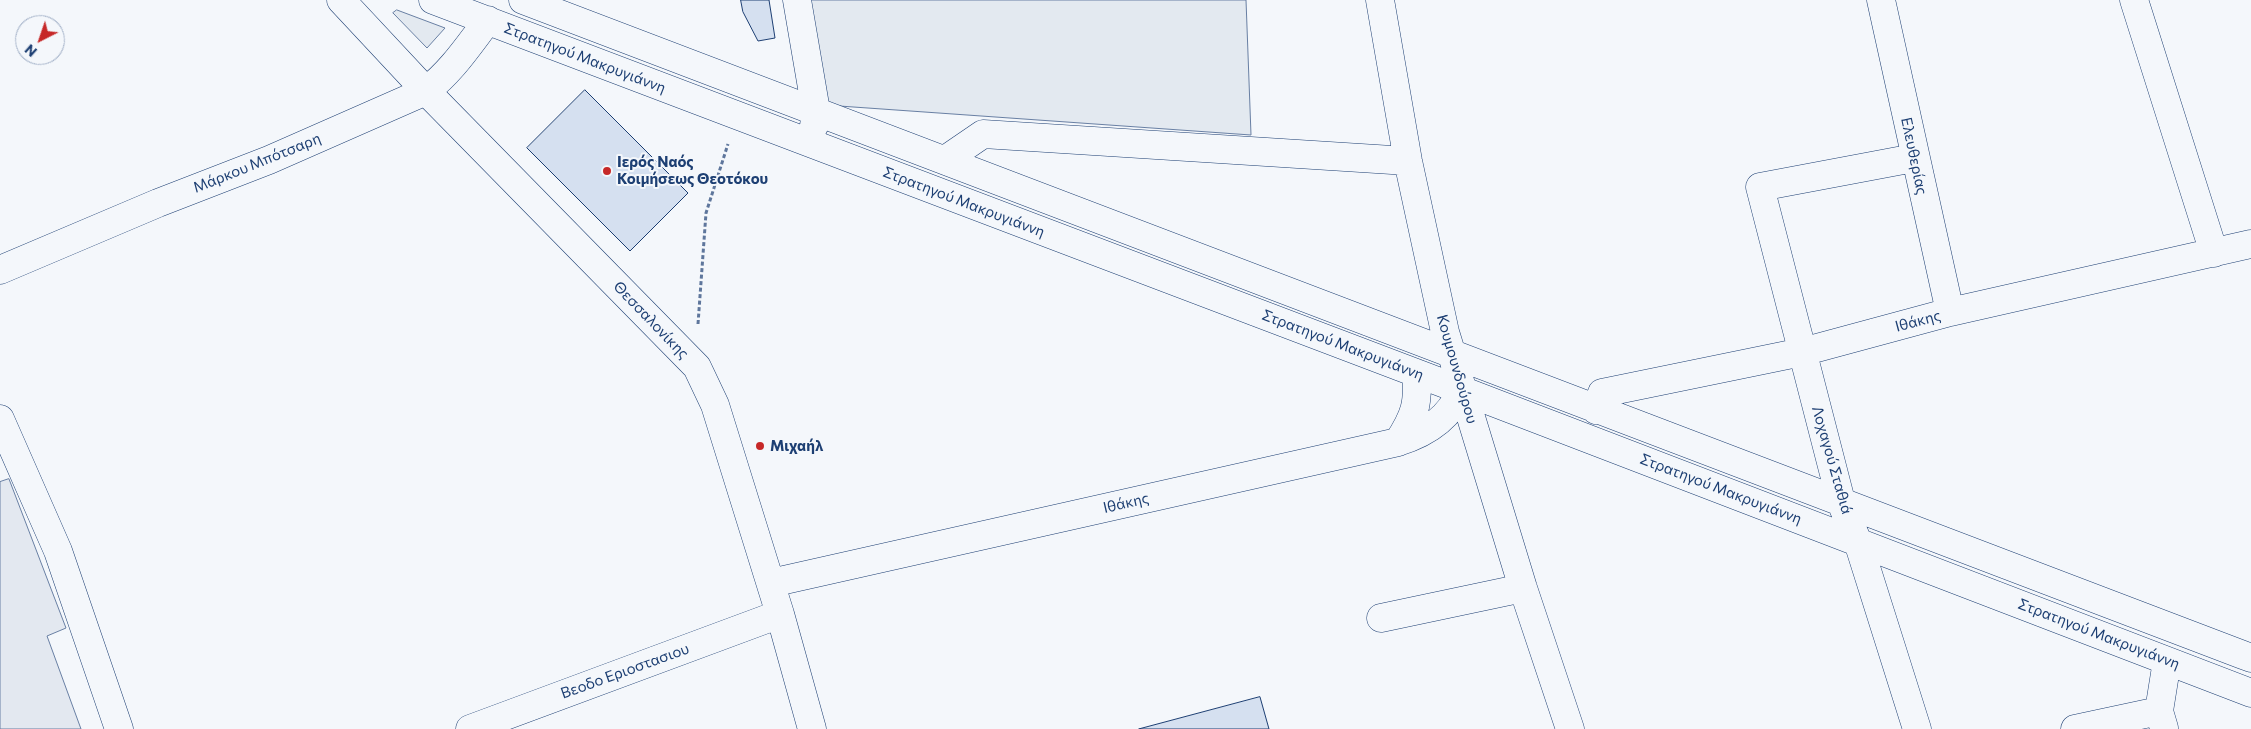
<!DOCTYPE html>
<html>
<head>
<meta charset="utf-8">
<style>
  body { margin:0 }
  #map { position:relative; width:2251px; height:729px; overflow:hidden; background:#f4f7fb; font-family:Commissioner,sans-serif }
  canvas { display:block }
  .north { position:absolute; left:15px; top:15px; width:50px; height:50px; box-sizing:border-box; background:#f4f7fb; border:1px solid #9eadc5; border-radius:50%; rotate:221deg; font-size:14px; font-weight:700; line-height:20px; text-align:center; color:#1d3f73 }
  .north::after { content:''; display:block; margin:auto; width:18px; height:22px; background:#c62828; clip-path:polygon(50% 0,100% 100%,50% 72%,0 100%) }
</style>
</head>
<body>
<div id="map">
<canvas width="2251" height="729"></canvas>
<div class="north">N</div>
</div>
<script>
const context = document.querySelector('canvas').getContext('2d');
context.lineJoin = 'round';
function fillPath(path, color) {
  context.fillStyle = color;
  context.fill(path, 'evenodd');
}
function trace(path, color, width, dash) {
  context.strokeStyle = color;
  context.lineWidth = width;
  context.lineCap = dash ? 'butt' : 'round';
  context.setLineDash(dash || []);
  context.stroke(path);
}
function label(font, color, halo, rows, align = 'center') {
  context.font = font + ' Commissioner,sans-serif';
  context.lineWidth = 4;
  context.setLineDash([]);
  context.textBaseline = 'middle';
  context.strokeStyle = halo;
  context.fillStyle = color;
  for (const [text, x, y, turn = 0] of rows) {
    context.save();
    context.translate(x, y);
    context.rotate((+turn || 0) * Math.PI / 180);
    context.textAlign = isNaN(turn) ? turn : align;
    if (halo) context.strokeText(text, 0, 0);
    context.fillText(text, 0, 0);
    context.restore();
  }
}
const green = new Path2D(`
  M809 0H1246L1251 135 825 105Z
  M397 10 445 28 427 48 393 13Z`);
fillPath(green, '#e3e9f0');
trace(green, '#687fa3', 1);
const parking = new Path2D(`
  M9 479 66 628 47 636 81 729H0V482Z`);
fillPath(parking, '#e3e8f0');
trace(parking, '#687fa3', 1);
const building = new Path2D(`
  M741 0H769L775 38 758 41 743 12Z
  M585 90 688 193 630 251 527 148Z
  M1260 697 1269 729H1139Z`);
fillPath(building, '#d5e0f0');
trace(building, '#1d3f73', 1);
const minor = new Path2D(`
  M341 0 426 91 697 367 715 405 780 614 812 729
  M433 0 1461 390 2251 693
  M523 0C1100 218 1674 442 2251 658
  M797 0 816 111 814 126
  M1380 0 1408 161 1445 332 1523 588 1570 729
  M1881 0 1950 312
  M2134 0 2214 253
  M1914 158 1760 187 1842 505 1858 542 1917 729
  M945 160 983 134 1408 161
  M0 270 158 203 269 160 426 91C452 71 468 46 488 20
  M1596 410 1602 393 1802 352 1950 312 2251 244
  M0 419 58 551 119 729
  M1398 442C1415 416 1419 403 1416 373
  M771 583 1398 442C1427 433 1450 418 1461 390
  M1381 618 1523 588
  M2164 728 2159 711 2167 661
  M470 729 780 614
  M2075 729 2159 711`);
trace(minor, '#1d3f73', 29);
trace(new Path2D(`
  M698 324 706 213 728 144`), '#5e769c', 3, [4, 2.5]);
trace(minor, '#f4f7fb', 28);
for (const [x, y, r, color] of [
  [607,171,5,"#c62828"],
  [760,446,5,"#c62828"]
]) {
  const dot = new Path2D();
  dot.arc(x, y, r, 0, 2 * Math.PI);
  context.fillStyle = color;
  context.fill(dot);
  trace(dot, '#f4f7fb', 2);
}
label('15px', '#1d3f73', '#f4f7fb', [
  ["Στρατηγού Μακρυγιάννη",585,58,21],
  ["Ελευθερίας",1914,156,78],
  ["Μάρκου Μπότσαρη",257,163,-22],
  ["Στρατηγού Μακρυγιάννη",964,202,21],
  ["Θεσσαλονίκης",651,320,46],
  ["Ιθάκης",1918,321,-15],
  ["Στρατηγού Μακρυγιάννη",1343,345,21],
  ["Κουμουνδούρου",1457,369,74],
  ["Λοχαγού Σταθιά",1832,460,74],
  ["Στρατηγού Μακρυγιάννη",1721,489,21],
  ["Ιθάκης",1126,503,-13],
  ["Στρατηγού Μακρυγιάννη",2099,634,21],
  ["Βεοδο Εριοστασιου",625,671,-20]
]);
label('bold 15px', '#1d3f73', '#f4f7fb', [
  ["Ιερός Ναός",617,162],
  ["Κοιμήσεως Θεοτόκου",617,179],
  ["Μιχαήλ",770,446]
], 'left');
</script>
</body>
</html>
